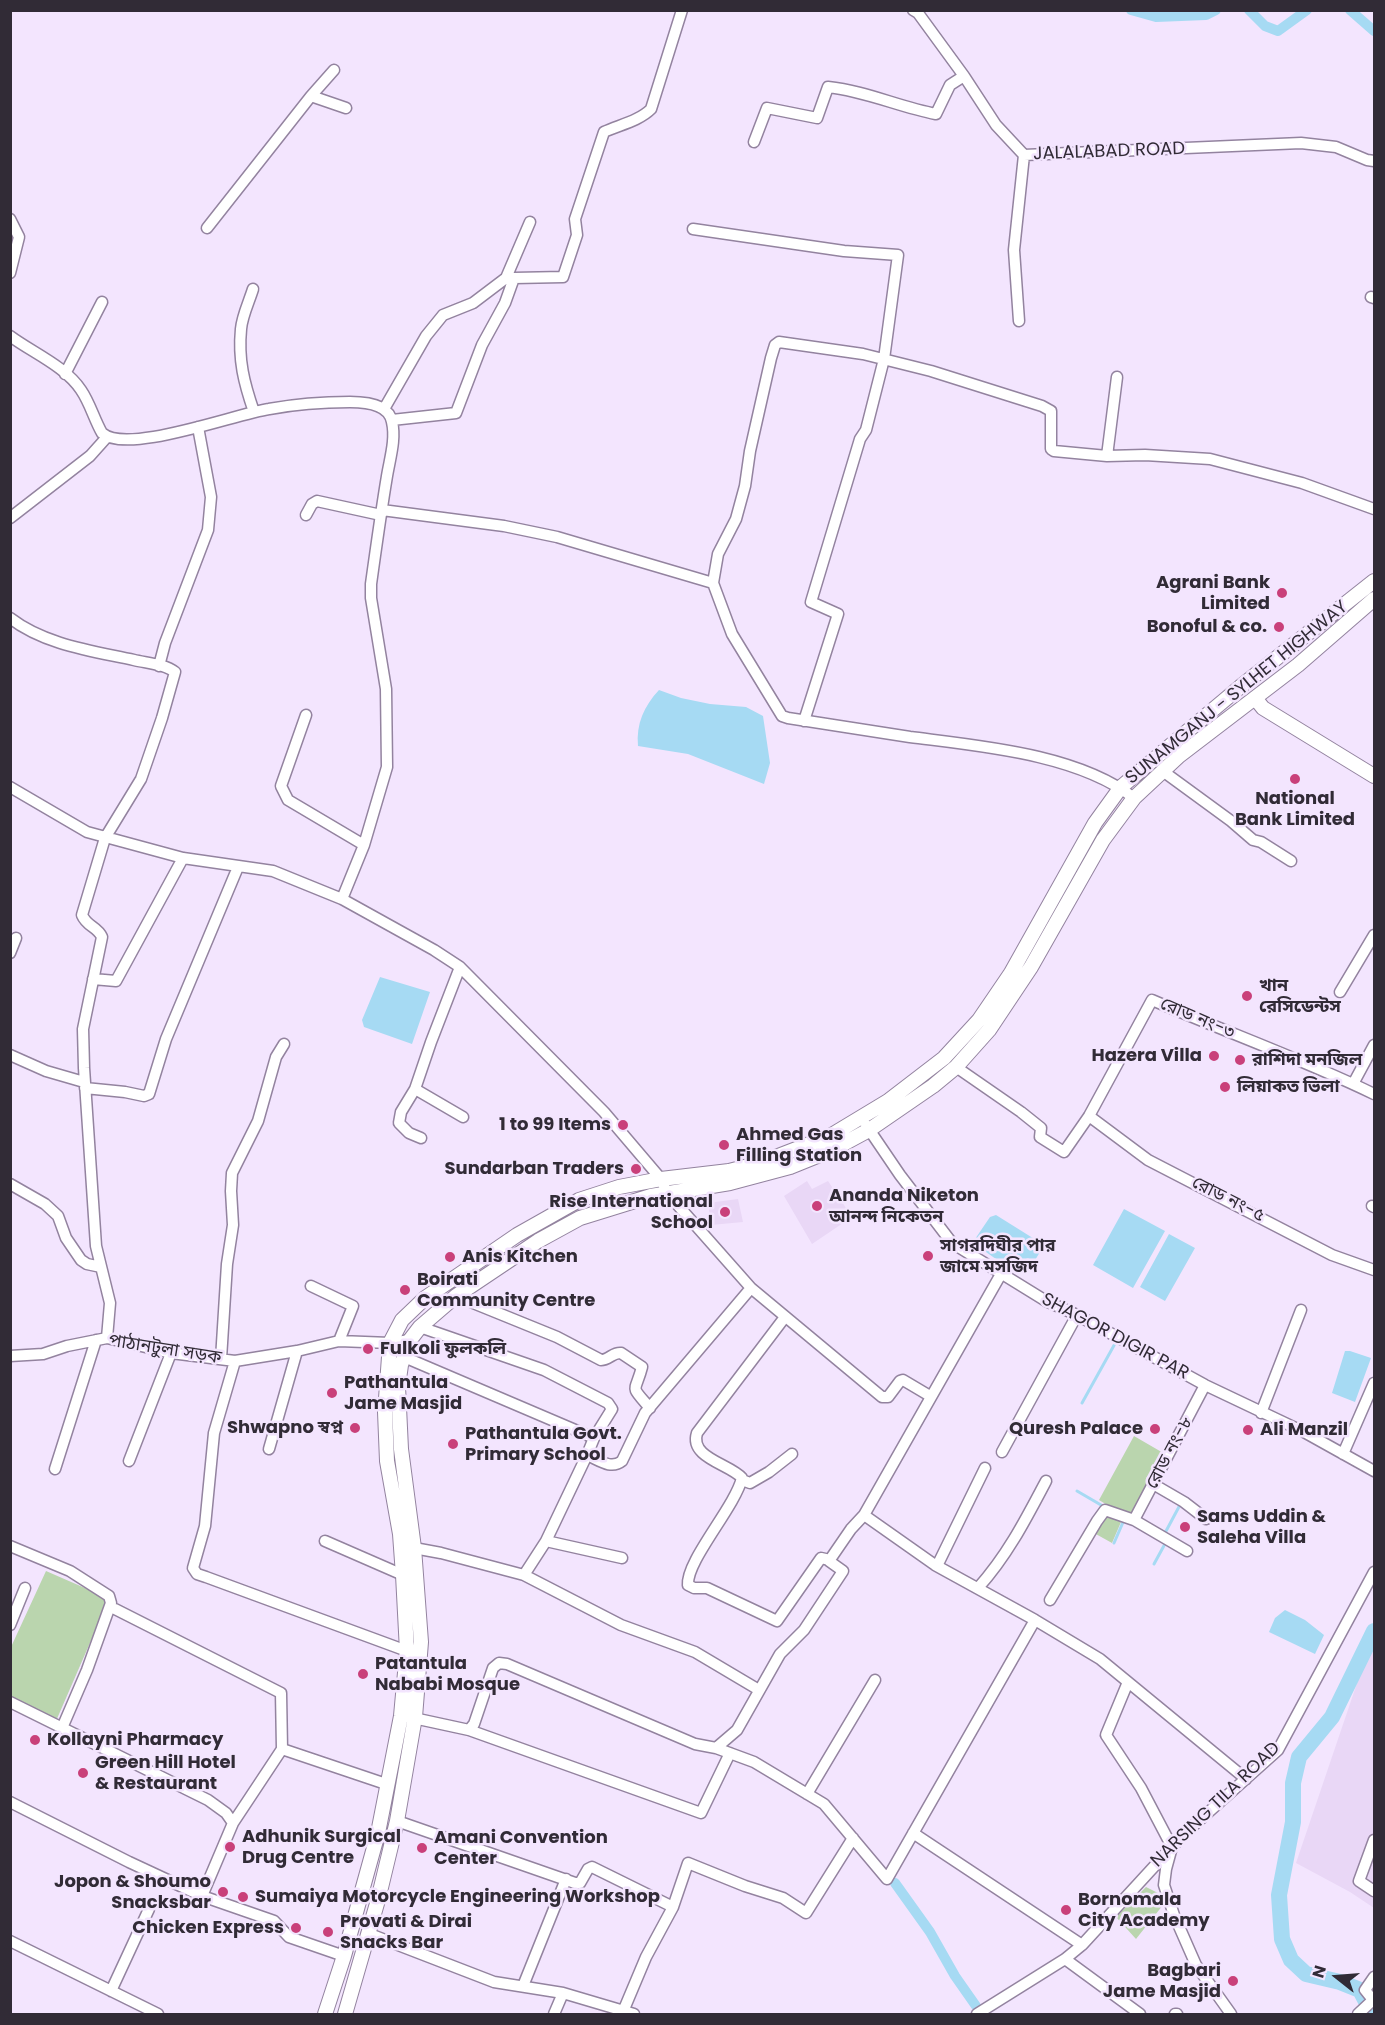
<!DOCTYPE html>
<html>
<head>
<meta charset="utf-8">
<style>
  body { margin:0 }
  #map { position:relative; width:1385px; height:2025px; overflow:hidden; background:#f3e5fe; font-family:Poppins,sans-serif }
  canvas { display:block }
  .frame { position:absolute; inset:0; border:12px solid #312b36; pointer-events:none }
  .north { position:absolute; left:1307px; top:1947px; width:60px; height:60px; -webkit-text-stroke:4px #f3e5fe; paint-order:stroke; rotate:287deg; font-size:16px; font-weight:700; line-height:24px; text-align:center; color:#312b36 }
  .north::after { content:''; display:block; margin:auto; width:21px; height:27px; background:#312b36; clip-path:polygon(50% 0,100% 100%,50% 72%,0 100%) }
</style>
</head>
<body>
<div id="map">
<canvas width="1385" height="2025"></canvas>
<div class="frame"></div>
<div class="north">N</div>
</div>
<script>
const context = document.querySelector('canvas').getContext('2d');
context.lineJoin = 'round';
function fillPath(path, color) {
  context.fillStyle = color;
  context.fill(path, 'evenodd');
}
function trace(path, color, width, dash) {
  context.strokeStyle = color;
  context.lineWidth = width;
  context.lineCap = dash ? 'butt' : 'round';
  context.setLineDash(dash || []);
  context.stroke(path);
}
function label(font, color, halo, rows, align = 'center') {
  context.font = font + ' Poppins,"Noto Sans Bengali",sans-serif';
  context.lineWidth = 5;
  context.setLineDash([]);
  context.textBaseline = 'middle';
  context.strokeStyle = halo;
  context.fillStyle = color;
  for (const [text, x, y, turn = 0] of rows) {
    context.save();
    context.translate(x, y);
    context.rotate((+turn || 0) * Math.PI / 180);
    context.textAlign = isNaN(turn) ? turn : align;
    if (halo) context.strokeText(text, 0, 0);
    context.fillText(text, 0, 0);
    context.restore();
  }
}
fillPath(new Path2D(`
  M807 1181 812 1189 828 1181 852 1217 812 1244 784 1196Z
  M738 1199 743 1222 711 1225 708 1203Z
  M1374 1633V1908L1350 1892 1296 1863Z`), '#e9d7f6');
fillPath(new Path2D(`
  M1134 1436 1165 1454 1137 1510 1131 1513 1117 1511 1099 1500Z
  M1105 1513 1121 1522 1112 1543 1094 1533Z
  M46 1571 101 1595 106 1600V1606L56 1721 11 1696V1647Z
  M1146 1887 1160 1894 1163 1905 1136 1939 1116 1917Z`), '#bad5ae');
fillPath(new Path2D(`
  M659 690 681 698 710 704 746 707 763 716 770 763 764 784 688 754 638 746C636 724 644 706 659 690Z
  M380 977 430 992 412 1044 364 1027 362 1020Z
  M1124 1209 1165 1231 1133 1288 1093 1265Z
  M996 1215 1044 1245 1027 1274C1006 1268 990 1255 973 1242L990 1217Z
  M1169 1234 1195 1248 1165 1301 1140 1287Z
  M1345 1351H1350L1371 1358 1355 1402 1332 1393Z
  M1285 1610 1305 1620 1324 1635 1315 1654 1269 1632 1275 1618Z`), '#a6daf3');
trace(new Path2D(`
  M1082 1403 1117 1340
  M1077 1491 1101 1505
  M1165 1533 1181 1503
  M1114 1543 1124 1520
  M1154 1564 1166 1542`), '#a6daf3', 3);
trace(new Path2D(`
  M1131 10 1156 17 1206 15 1216 10
  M1249 10 1265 26 1278 31 1307 10
  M1350 10 1374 31
  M895 1883 930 1932 955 1976 976 2006`), '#a6daf3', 10);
trace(new Path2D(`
  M1367 2014 1370 2009 1360 1990 1340 1982 1306 1974 1291 1960 1282 1939 1279 1895 1293 1822V1783L1299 1757 1332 1717 1374 1631`), '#a6daf3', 16);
const minor = new Path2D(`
  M913 10 918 13 964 76 996 125 1024 155 1301 143 1336 147 1367 160 1374 161
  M311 96 334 70
  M754 142 767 108 817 118 828 87C866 91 899 107 936 114L950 85 964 76
  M10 219 19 237 10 273
  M207 228 311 96 346 108
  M693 229 844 251 898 255 884 359 866 430 860 439 811 602 838 614 804 721
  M253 289C249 302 242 316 241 329 238 360 244 383 254 412
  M1371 297 1374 298
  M1019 321 1014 250 1024 155
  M10 336C33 353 65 366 81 390 90 403 94 419 102 433 127 455 235 414 269 409 296 404 323 402 350 402 365 402 389 404 392 422 396 439 390 458 387 476 381 512 376 548 371 584V598L386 689 387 767 364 845 342 899
  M65 374 102 302
  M384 409 426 336 443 315 473 303 506 278 530 222
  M392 420 456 413 482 345 505 303 514 278 563 277 577 235 575 219 604 132C619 125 639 121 651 109L682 10
  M1107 456 1117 377
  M382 510 504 526 557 537 713 583 732 634 782 716 788 718C829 724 869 731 910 737 980 746 1078 754 1134 798
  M306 515 312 504 317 501 381 515
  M10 518 90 456 107 437
  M713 583 718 554 736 519 745 486 750 451 771 358 775 345 779 342 863 354 931 371 1042 406 1051 411V449L1054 451 1107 456 1145 455 1210 459 1302 483 1374 509
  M10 618C45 645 93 651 134 660 147 663 165 664 175 672L162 718 141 779 105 838 82 915C87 927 97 926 102 937L83 1029 84 1068 96 1246 110 1303 107 1338
  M159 666 165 643 208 530 211 497 198 427
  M306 715 281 786 288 800 364 845
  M1164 772 1231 821 1253 840 1261 842 1291 861
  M10 787 87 832 183 858 273 871 342 899 434 950 460 967 604 1112 661 1179 667 1193 751 1288 882 1397H888L900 1381 903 1380 930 1396
  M10 953 16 938
  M460 967 431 1042 415 1089 463 1117
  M93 979 116 981 183 858
  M1340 992 1374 935
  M10 1055 46 1071 84 1082
  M956 1067 1021 1112 1041 1128 1040 1137 1064 1152 1089 1116 1152 1000C1226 1032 1302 1059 1374 1094
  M1353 1084 1374 1045
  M85 1088 125 1092 144 1096 149 1094 166 1039 238 867
  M415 1089 401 1112 399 1123 409 1133 421 1138
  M1089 1116 1148 1160 1332 1255 1374 1270
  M866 1125 900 1175 952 1243 1046 1301 1077 1315 1205 1385 1304 1432 1374 1471
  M10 1184 45 1204 58 1216 66 1238 81 1260 87 1264 101 1267
  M1372 1206 1374 1207
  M311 1286 353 1306 339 1341
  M456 1296 557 1337 601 1360C609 1360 613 1352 621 1353L642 1367C635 1394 629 1384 650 1408
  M785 1317 697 1433C689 1458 730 1464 742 1478 735 1507 686 1561 688 1585L694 1588H707L777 1621 821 1558 830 1560
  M420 1327 544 1370 608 1403 612 1409 594 1438
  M10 1356 43 1354 67 1346 107 1338 171 1353 235 1361 297 1351 339 1341 390 1343 410 1340
  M404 1357 594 1438 587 1455C599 1460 611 1470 622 1461L645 1413 751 1288
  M221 1359 227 1264 233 1225 231 1191 232 1173 258 1121 276 1057 284 1044
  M235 1361 214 1433 205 1526 193 1568 197 1574 206 1577 407 1651
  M1261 1413 1301 1310
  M269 1449 297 1351
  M1002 1452 1077 1315
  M1343 1454 1374 1383
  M129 1461 171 1353
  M55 1469 96 1340
  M742 1480 750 1483 769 1472 792 1454
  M1153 1484 1184 1502 1206 1519
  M1134 1520 1187 1551
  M325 1541 403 1575
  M546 1541 622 1558
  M10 1546 70 1571 109 1596 111 1603 87 1670 62 1728
  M414 1548 441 1553 524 1575 621 1625 695 1652 759 1690
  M937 1566 985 1468
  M524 1575 546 1541 587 1455
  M978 1588C1007 1556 1026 1519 1046 1481
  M1050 1600 1097 1521 1105 1510 1134 1520 1205 1385
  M115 1609 281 1693 282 1749
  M1035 1620 1100 1659 1128 1682 1106 1735 1141 1788 1172 1847 1166 1869 1164 1885 1174 1915 1196 1965 1231 2014
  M10 1625 25 1588
  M1128 1682 1246 1779
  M10 1702 208 1800 226 1813 233 1823 202 1896
  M409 1717 469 1730 474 1724 493 1668 499 1663 507 1664 695 1744 716 1748 754 1762 824 1804 887 1879 1035 1620 935 1565 864 1515
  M469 1730 701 1813 730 1753
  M716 1748 737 1730 780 1654 804 1630 843 1571 829 1561 851 1529 864 1515 1001 1274
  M807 1794 875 1680
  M10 1802 129 1862 202 1896 274 1921 289 1937 344 1956
  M397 1821 575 1883H580L588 1869 592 1867 673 1907
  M233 1823 282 1749 389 1785
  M913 1833 1082 1945
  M1374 1840 1359 1881 1374 1891
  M367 1933 494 1982 563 1993 634 2014
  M10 1941 158 2014
  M1065 1959 1140 2014
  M523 1986 566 1879
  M111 1991 149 1909
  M554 2014 563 1993
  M622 2014 646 1957 673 1907 688 1863 745 1886 783 1898 806 1913 853 1838
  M977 2014 1065 1959 1082 1945 1183 1835 1278 1750 1374 1572
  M1175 2014H1177
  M1358 2014 1373 2000 1365 1990 1374 1977`);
const major = new Path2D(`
  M1255 698 1263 708 1374 776
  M325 2014 344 1956 378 1833 401 1716 407 1651 403 1575 400 1534 387 1461 385 1412 390 1343 402 1320 425 1298 517 1235 579 1200 619 1187 661 1179 729 1171 760 1163 830 1136 888 1101 944 1058 979 1020 1011 973 1095 823 1121 787 1240 687 1374 581
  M345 2014 378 1900 397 1821 415 1717 421 1642 414 1548 401 1449 398 1386 401 1365 410 1340 420 1327 456 1296 538 1241 580 1218 651 1196 730 1183 790 1167 832 1150 869 1130 933 1086 956 1067 989 1030 1031 967 1103 840 1134 798 1179 756 1298 665 1374 599`);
trace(minor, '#93839f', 13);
trace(major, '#93839f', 16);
trace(minor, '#fff', 10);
trace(major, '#fff', 14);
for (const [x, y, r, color] of [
  [1282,593,6,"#c9407a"],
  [1279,627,6,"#c9407a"],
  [1295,779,6,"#c9407a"],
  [1247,996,6,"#c9407a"],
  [1214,1056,6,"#c9407a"],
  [1240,1060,6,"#c9407a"],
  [1225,1087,6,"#c9407a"],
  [623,1125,6,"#c9407a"],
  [724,1145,6,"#c9407a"],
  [636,1169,6,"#c9407a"],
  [817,1206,6,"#c9407a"],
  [725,1212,6,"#c9407a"],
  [928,1256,6,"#c9407a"],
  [450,1257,6,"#c9407a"],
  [405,1290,6,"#c9407a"],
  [368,1349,6,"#c9407a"],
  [332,1393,6,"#c9407a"],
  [355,1428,6,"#c9407a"],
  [1155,1429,6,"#c9407a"],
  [1248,1430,6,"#c9407a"],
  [453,1444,6,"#c9407a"],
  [1185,1527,6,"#c9407a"],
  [363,1674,6,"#c9407a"],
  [35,1740,6,"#c9407a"],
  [83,1773,6,"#c9407a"],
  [230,1847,6,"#c9407a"],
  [422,1848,6,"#c9407a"],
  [223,1892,6,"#c9407a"],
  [243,1897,6,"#c9407a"],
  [1066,1910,6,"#c9407a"],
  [296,1928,6,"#c9407a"],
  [328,1932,6,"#c9407a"],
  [1233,1981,6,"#c9407a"]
]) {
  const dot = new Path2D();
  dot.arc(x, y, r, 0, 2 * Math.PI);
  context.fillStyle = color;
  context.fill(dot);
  trace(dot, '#f3e5fe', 2);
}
label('18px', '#312b36', '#f3e5fe', [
  ["JALALABAD ROAD",1109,152,-2],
  ["SUNAMGANJ - SYLHET HIGHWAY",1237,693,-39],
  ["রোড নং-৩",1197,1019,23],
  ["রোড নং-৫",1228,1200,27],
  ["SHAGOR DIGIR PAR",1115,1337,28],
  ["পাঠানটুলা সড়ক",165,1350,9],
  ["রোড নং-৮",1170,1453,-62],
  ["NARSING TILA ROAD",1216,1805,-44]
]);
label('bold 18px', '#312b36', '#f3e5fe', [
  ["Agrani Bank",1270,583,"right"],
  ["Limited",1270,604,"right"],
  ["Bonoful & co.",1267,627,"right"],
  ["National",1295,799,"center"],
  ["Bank Limited",1295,820,"center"],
  ["খান",1259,986],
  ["রেসিডেন্টস",1259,1007],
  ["Hazera Villa",1202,1056,"right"],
  ["রাশিদা মনজিল",1252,1060],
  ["লিয়াকত ভিলা",1237,1087],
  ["1 to 99 Items",611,1125,"right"],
  ["Ahmed Gas",736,1135],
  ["Filling Station",736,1156],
  ["Sundarban Traders",624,1169,"right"],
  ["Ananda Niketon",829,1196],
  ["আনন্দ নিকেতন",829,1217],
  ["Rise International",713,1202,"right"],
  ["School",713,1223,"right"],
  ["সাগরদিঘীর পার",940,1246],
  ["জামে মসজিদ",940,1267],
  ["Anis Kitchen",462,1257],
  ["Boirati",417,1280],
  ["Community Centre",417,1301],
  ["Fulkoli ফুলকলি",380,1349],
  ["Pathantula",344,1383],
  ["Jame Masjid",344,1404],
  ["Shwapno স্বপ্ন",343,1428,"right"],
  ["Quresh Palace",1143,1429,"right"],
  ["Ali Manzil",1260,1430],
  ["Pathantula Govt.",465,1434],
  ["Primary School",465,1455],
  ["Sams Uddin &",1197,1517],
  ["Saleha Villa",1197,1538],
  ["Patantula",375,1664],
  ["Nababi Mosque",375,1685],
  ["Kollayni Pharmacy",47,1740],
  ["Green Hill Hotel",95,1763],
  ["& Restaurant",95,1784],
  ["Adhunik Surgical",242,1837],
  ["Drug Centre",242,1858],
  ["Amani Convention",434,1838],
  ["Center",434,1859],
  ["Jopon & Shoumo",211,1882,"right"],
  ["Snacksbar",211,1903,"right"],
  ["Sumaiya Motorcycle Engineering Workshop",255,1897],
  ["Bornomala",1078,1900],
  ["City Academy",1078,1921],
  ["Provati & Dirai",340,1922],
  ["Snacks Bar",340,1943],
  ["Chicken Express",284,1928,"right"],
  ["Bagbari",1221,1971,"right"],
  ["Jame Masjid",1221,1992,"right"]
], 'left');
</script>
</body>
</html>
